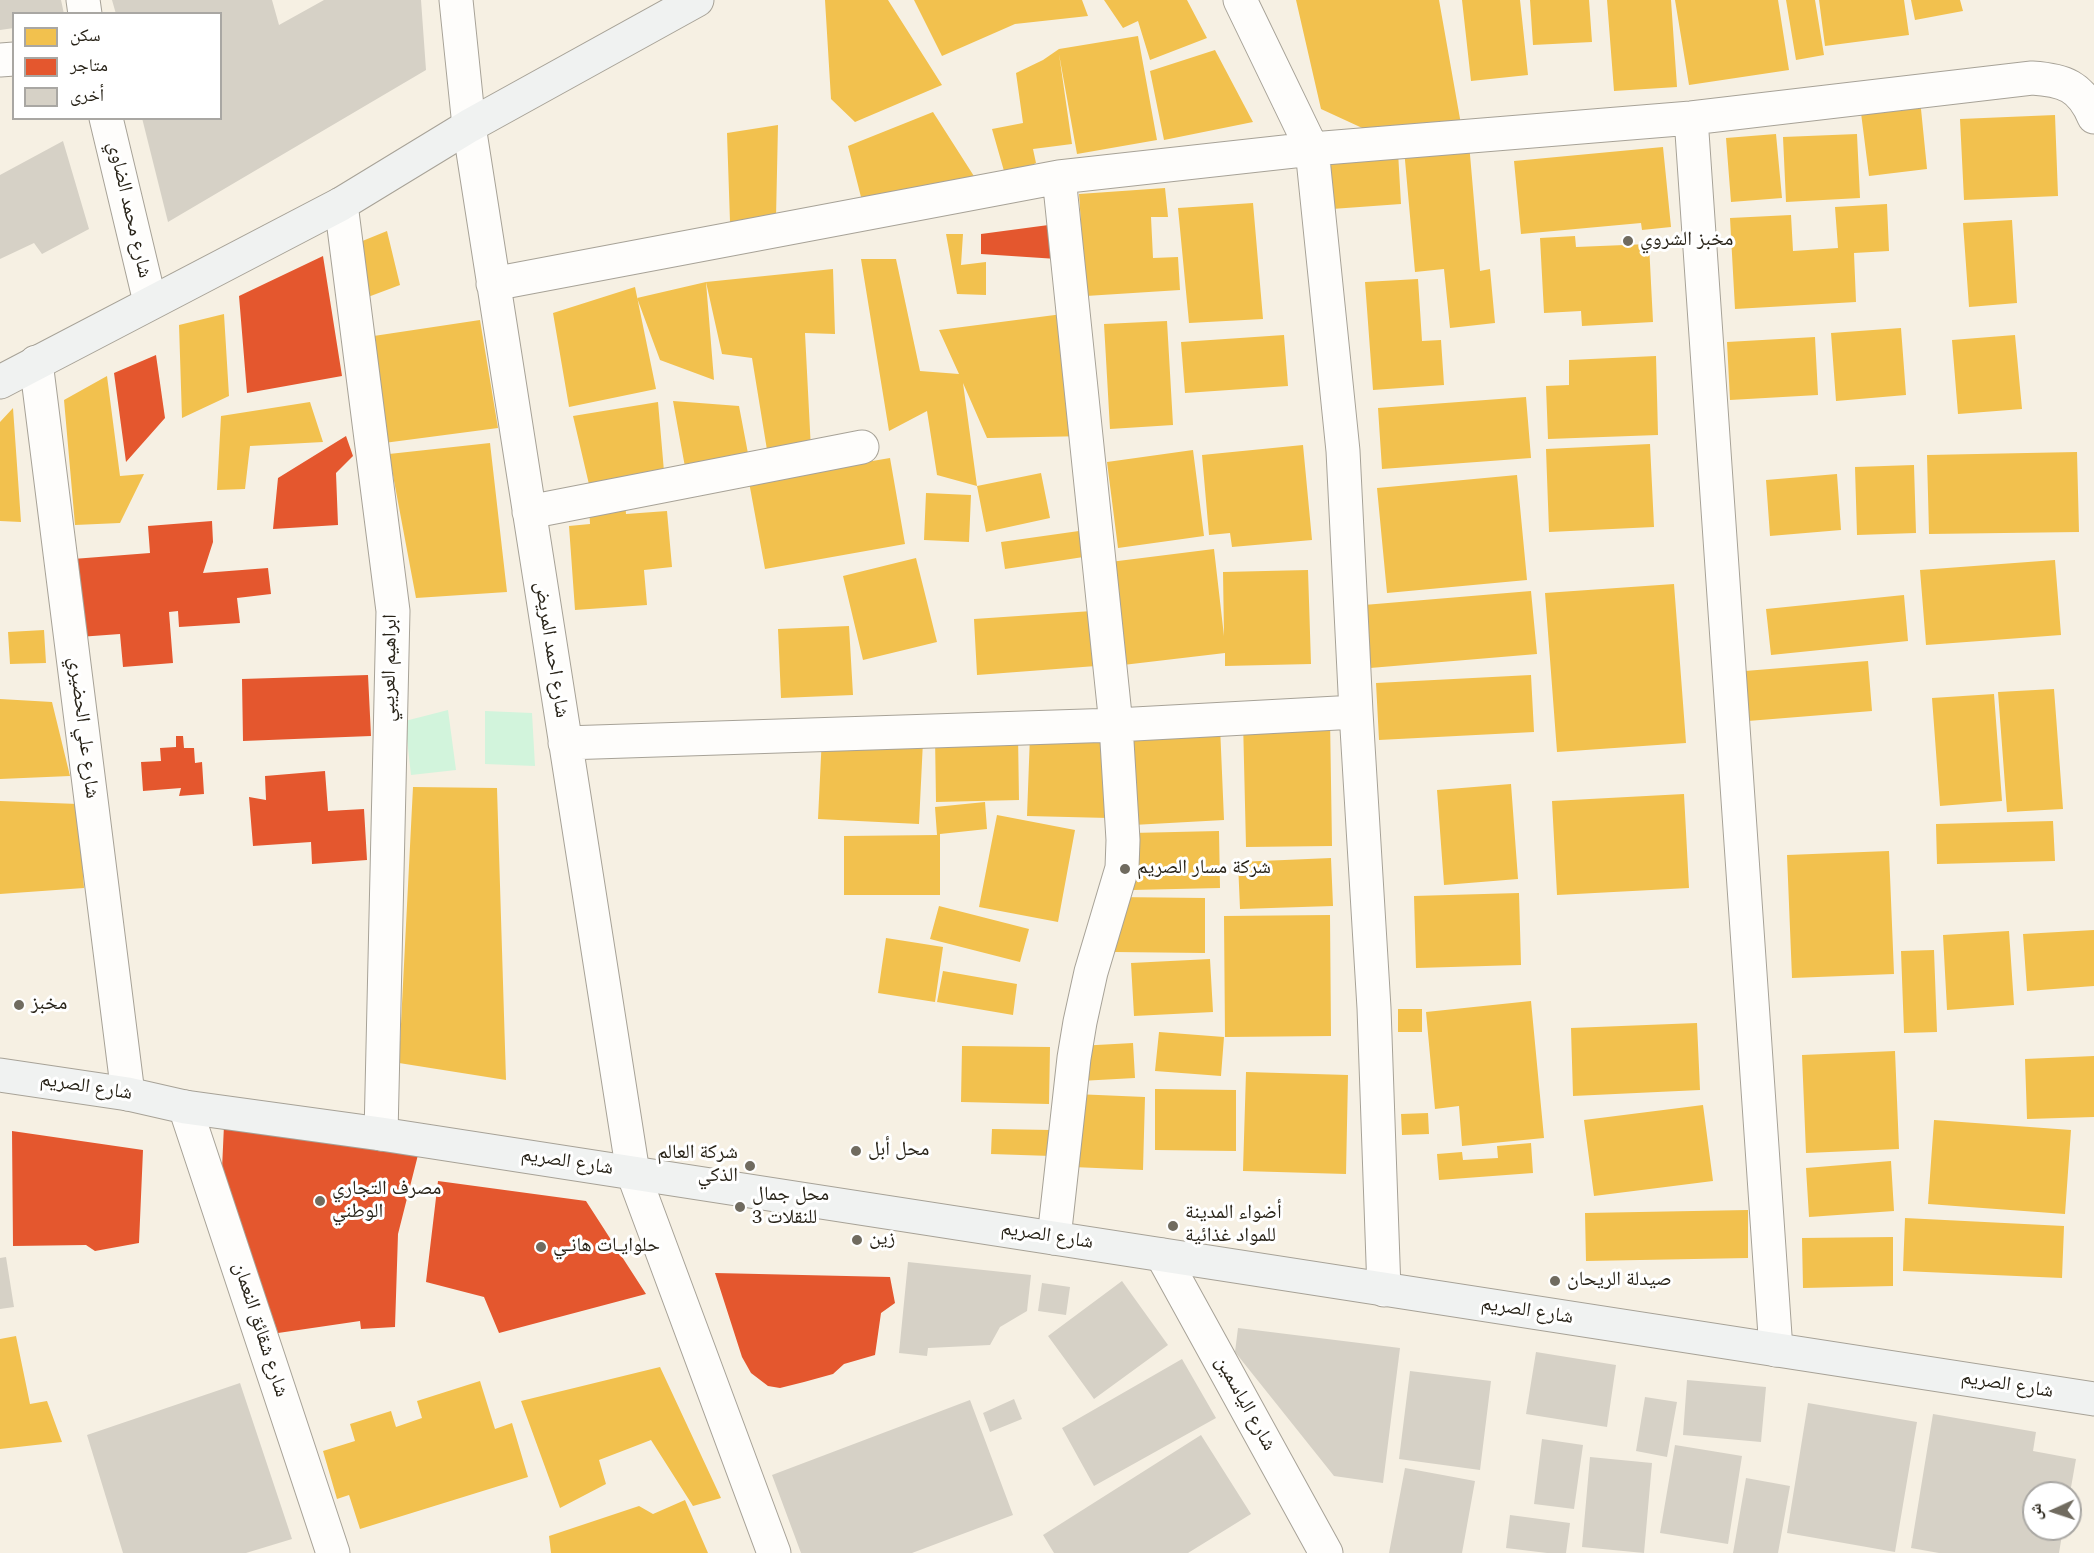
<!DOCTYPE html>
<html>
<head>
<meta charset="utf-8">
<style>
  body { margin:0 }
  #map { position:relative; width:2094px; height:1553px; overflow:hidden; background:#f6f0e3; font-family:Spectral,"Noto Naskh Arabic",serif }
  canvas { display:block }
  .legend { position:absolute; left:12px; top:12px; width:210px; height:108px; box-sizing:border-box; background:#fff; border:2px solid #a9a7a3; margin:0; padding:8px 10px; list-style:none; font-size:18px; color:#282318 }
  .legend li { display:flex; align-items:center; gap:12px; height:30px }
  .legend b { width:30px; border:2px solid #a9a7a3 }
  .north { position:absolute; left:2022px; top:1481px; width:60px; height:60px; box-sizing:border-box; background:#fff; border:2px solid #a9a7a3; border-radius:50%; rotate:267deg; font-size:16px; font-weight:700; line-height:24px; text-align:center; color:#282318 }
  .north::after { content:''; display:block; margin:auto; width:21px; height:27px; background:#706b5f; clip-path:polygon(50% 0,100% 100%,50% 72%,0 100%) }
</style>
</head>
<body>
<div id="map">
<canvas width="2094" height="1553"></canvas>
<ul class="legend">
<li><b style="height:16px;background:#f2c14e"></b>سكن</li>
<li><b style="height:16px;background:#e4572e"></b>متاجر</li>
<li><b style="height:16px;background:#d6d1c6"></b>أخرى</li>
</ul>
<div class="north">ش</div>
</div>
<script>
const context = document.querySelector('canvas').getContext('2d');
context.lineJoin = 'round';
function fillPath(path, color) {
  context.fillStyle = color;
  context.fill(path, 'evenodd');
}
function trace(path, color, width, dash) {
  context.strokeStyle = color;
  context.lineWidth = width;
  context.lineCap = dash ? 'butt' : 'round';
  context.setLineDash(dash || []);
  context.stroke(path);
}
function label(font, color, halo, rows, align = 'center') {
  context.font = font + ' Spectral,"Noto Naskh Arabic",serif';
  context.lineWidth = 6;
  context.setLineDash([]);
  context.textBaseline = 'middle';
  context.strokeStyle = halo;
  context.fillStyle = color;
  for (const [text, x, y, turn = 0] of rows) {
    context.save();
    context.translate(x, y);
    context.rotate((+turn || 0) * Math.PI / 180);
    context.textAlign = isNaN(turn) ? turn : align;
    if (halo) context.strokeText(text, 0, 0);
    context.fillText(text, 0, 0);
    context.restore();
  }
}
fillPath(new Path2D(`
  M448 710 456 770 411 775 405 721Z
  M485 711 532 713 535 766 485 764Z`), '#d2f4dc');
fillPath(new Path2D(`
  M825 0H888L942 85 855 122 831 99Z
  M914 0H1082L1088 16 1015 24 942 56Z
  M1104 0H1187L1207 38 1150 60 1138 21 1123 28Z
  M1296 0H1439L1462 130 1384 138 1321 109Z
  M1462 0H1520L1528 75 1471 81Z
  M1530 0H1589L1592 42 1533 45Z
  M1607 0H1671L1677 87 1614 91Z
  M1675 0H1778L1789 70 1689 85Z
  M1786 0H1815L1824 55 1796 60Z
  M1819 0H1904L1909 35 1825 46Z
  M1911 0H1960L1963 11 1915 20Z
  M1138 36 1157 140 1077 154 1059 54 1072 144 1033 149 1036 163 1006 178 992 129 1023 123 1016 73 1043 60 1059 49Z
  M1215 50 1253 122 1164 140 1150 71Z
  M1920 99 1927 169 1869 176 1860 105Z
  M933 112 979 184 861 197 848 146Z
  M2055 115 2058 196 1964 200 1960 119Z
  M778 125 776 218 730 222 727 133Z
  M1776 134 1782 198 1731 202 1726 138Z
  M1857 134 1860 198 1786 202 1783 137Z
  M1469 143 1480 271 1490 269 1495 323 1450 328 1444 269 1415 272 1404 149Z
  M1663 147 1671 227 1642 230 1641 223 1521 234 1514 161Z
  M1398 152 1401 204 1332 209 1330 157Z
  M1165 188 1168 217H1151L1153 258 1178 257 1180 290 1086 296 1079 194Z
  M1253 203 1263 319 1189 323 1178 208Z
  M1887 204 1889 251 1854 253 1856 302 1735 309 1730 218 1791 215 1793 251 1838 248 1835 207Z
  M2012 220 2017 303 1969 307 1963 223Z
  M387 231 400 285 368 297 355 244Z
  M946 234H963L961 265 986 262V295L957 294Z
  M1575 236 1576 247 1649 244 1653 322 1582 326 1581 311 1544 313 1540 238Z
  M861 259H896L920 371 959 374 939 330 1078 312 1089 436 987 438 963 383 977 486 1041 473 1050 518 986 532 977 486 937 475 927 411 889 431Z
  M833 269 835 334 805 333 811 450 768 456 752 358 722 354 706 282 714 380 660 360 637 298 706 282Z
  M1418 279 1422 341 1441 340 1444 385 1373 390 1365 282Z
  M635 287 656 389 569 407 553 313Z
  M224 314 229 396 182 418 179 325Z
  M480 320 498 428 384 443 367 337Z
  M1167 321 1173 425 1110 429 1104 324Z
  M1901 328 1906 395 1836 401 1831 333Z
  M1284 335 1288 386 1185 393 1181 342Z
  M2015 335 2022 409 1958 414 1952 340Z
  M1815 337 1818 395 1730 400 1727 342Z
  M1656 356 1658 435 1548 439 1546 386 1569 385V360Z
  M107 376 120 476 144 474 120 523 75 525 64 400Z
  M1526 397 1531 458 1382 469 1378 408Z
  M673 401 739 406 750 464 685 467Z
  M310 402 323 442 250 446 245 489 217 490 221 416Z
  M658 402 665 483 591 493 573 416Z
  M13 408 21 522 0 521V422Z
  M490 443 507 592 416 598 389 454Z
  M1650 444 1654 527 1549 532 1546 449Z
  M1303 445 1312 540 1232 547 1230 533 1209 535 1202 455Z
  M1193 450 1204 536 1118 548 1107 462Z
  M2077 452 2079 532 1929 534 1927 455Z
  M890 458 905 544 765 569 749 482Z
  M1914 465 1916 533 1857 535 1855 467Z
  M1837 474 1841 530 1770 536 1766 480Z
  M1517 475 1527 580 1387 593 1377 488Z
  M926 493 971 495 969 542 924 540Z
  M625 501 626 514 667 511 672 567 644 570 647 605 575 610 569 526 590 524 589 504Z
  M1086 530 1090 556 1005 569 1001 542Z
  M1214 549 1224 636 1223 572 1308 570 1311 664 1225 666V653L1123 665 1110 562Z
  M916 558 937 642 863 660 843 576Z
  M2055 560 2061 635 1926 645 1920 570Z
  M1674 584 1686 743 1557 752 1545 593Z
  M1531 591 1537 654 1370 668 1364 605Z
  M1904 595 1908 641 1771 655 1766 609Z
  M1092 611 1096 666 977 675 974 619Z
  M849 626 853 695 781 698 778 629Z
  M44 630 46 663 10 664 8 632Z
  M1868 661 1872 711 1748 721 1745 671Z
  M1531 675 1534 732 1379 740 1376 683Z
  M2054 689 2063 809 2007 812 1998 692Z
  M1994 694 2002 801 1940 806 1932 698Z
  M0 699 52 702 70 776 0 779Z
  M1330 718 1332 846 1246 847 1243 720Z
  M1220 726 1224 820 1133 825 1129 730Z
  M1018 734 1019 800 936 802 935 736Z
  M1030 735 1112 738 1109 818 1027 816Z
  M822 736 923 741 919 824 818 819Z
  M1511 784 1518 879 1444 885 1437 790Z
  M413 787 497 788 506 1080 399 1063Z
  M1684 794 1689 888 1557 895 1552 801Z
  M0 801 78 804 84 888 0 894Z
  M985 802 987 829 940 834V895H844V836L937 835 935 807Z
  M997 815 1075 830 1058 922 979 907Z
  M2053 821 2055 861 1937 864 1936 824Z
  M1219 831 1220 888 1132 890 1131 833Z
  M1889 851 1894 974 1792 978 1787 855Z
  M1331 858 1333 906 1240 909 1238 862Z
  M1519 893 1521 965 1416 968 1414 896Z
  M1114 897 1205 898V953L1114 952Z
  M939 906 1029 929 1020 962 930 939Z
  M1330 915 1331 1036 1225 1037 1224 916Z
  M2094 930V986L2027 991 2023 934Z
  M2009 931 2014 1005 1947 1010 1943 935Z
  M886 938 943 947 935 1002 878 993Z
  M1934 950 1937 1032 1904 1033 1901 951Z
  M1210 959 1213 1012 1134 1016 1131 963Z
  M943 971 1017 984 1013 1015 937 1002Z
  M1531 1001 1544 1138 1462 1146 1459 1106 1435 1109 1426 1012Z
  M1398 1009H1422V1032H1398Z
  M1697 1023 1700 1090 1573 1096 1571 1028Z
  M1159 1032 1224 1037 1221 1076 1155 1071Z
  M1133 1043 1135 1078 1080 1081 1078 1046Z
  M962 1046 1050 1047 1049 1104 961 1102Z
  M1895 1051 1899 1149 1806 1153 1802 1055Z
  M2094 1056V1117L2027 1119 2025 1059Z
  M1246 1072 1348 1075 1346 1174 1243 1171Z
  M1155 1089 1236 1090V1151L1155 1150Z
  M1075 1094 1145 1097 1143 1170 1073 1167Z
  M1703 1105 1713 1181 1594 1196 1584 1120Z
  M1428 1113 1429 1134 1402 1135 1401 1114Z
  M1934 1120 2071 1130 2065 1214 1928 1204Z
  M992 1129 1051 1130V1156L991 1154Z
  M1531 1143 1533 1173 1439 1180 1437 1154 1462 1152 1463 1160 1498 1158 1497 1146Z
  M1891 1161 1894 1211 1809 1217 1806 1168Z
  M1748 1210V1258L1586 1261 1585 1213Z
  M1905 1218 2064 1226 2062 1278 1903 1271Z
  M1893 1237V1286L1803 1288 1802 1238Z
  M16 1336 30 1404 47 1401 62 1442 0 1449V1339Z
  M660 1367 721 1498 693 1506 651 1440 599 1460 606 1484 560 1508 521 1401Z
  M480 1381 495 1429 512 1423 528 1477 360 1529 349 1495 337 1499 323 1451 355 1441 350 1424 391 1411 396 1427 422 1418 417 1401Z
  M685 1500 708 1553H551L549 1536 639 1506 653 1514Z`), '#f2c14e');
fillPath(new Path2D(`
  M1056 224 1057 259 981 254V234Z
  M323 256 342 376 247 393 239 296Z
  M156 355 165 418 126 462 114 373Z
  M346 436 353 456 336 473 338 525 273 529 278 478Z
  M212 521 213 542 203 573 268 568 271 594 237 598 240 623 179 627 178 611 169 612 173 663 123 667 120 634 79 637 73 559 150 553 148 526Z
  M368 675 371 736 243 741 242 679Z
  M176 736H183L184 748H194L195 763 202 762 204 794 179 796 181 788 143 791 141 762 161 761 160 748 176 747Z
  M325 771 328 811 364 809 367 860 312 864 311 842 253 846 249 797 266 800 265 776Z
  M224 1125 420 1147 398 1234 395 1327 361 1329 360 1321 278 1333 222 1169Z
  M12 1131 143 1150 139 1243 95 1251 86 1245 13 1246Z
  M438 1181 586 1201 646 1294 499 1333 484 1297 426 1282Z
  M715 1273 890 1277 895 1303 881 1313 875 1355 844 1364 833 1374 804 1382 780 1388 768 1386 751 1373 742 1357Z`), '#e4572e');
fillPath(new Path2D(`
  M0 0H61L64 14H14V28L0 30Z
  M112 0H272L279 25 324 0H421L426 70 168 222 142 118H220V14H116Z
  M63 141 89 229 42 254 34 243 0 259V175Z
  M6 1257 14 1307 0 1309V1258Z
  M908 1262 1031 1275 1027 1311 1000 1327 990 1345 928 1348 927 1356 899 1353Z
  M1122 1281 1168 1345 1094 1399 1048 1336Z
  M1042 1283 1070 1287 1066 1315 1038 1311Z
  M1238 1328 1400 1348 1383 1483 1334 1476 1235 1352Z
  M1536 1352 1616 1365 1607 1427 1526 1414Z
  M1182 1359 1216 1418 1094 1486 1062 1428Z
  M1410 1371 1491 1381 1480 1470 1399 1459Z
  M1687 1380 1766 1387 1761 1442 1683 1435Z
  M240 1383 292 1539 246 1553H123L87 1435Z
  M1645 1397 1677 1402 1667 1457 1636 1451Z
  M1014 1399 1022 1419 990 1432 983 1413Z
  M970 1400 1013 1515 912 1553H801L772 1475Z
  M1808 1403 1917 1422 1895 1552 1787 1533Z
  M1933 1414 2036 1432 2033 1451 2076 1459 2070 1493H2034V1529H2063L2059 1553H1939L1911 1548Z
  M1201 1435 1251 1514 1188 1553H1054L1043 1535Z
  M1542 1439 1583 1445 1574 1509 1534 1504Z
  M1675 1445 1742 1456 1728 1544 1660 1533Z
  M1590 1457 1652 1463 1644 1553 1582 1547Z
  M1405 1468 1475 1481 1462 1553H1389Z
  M1746 1478 1790 1486 1778 1553H1733Z
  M1510 1515 1570 1523 1566 1553H1547L1506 1548Z`), '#d6d1c6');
const street = new Path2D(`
  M83 0 85 14
  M456 0 469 126 633 1173 774 1553
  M1240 0 1312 149 1343 451 1356 712 1374 1008 1384 1290
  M0 60 14 59
  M106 118 150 302
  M1691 118 1776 1350
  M341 204 393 611 381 1134
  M493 284 1059 177 1312 149 1691 118 2032 78C2064 80 2081 86 2094 117
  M36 362 128 1094
  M529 512 862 447
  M565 743 1116 725 1356 712
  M185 1107 333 1553
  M1054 1238 1074 1058 1080 1022 1091 972 1122 868 1123 840 1116 725 1059 177
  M1162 1255 1326 1553`);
const secondary = new Path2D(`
  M0 382 341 204 469 126 697 0
  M0 1075 128 1094 185 1107 381 1134 2094 1399`);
trace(street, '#a7a297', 35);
trace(secondary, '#a7a297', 35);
trace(street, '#fefdfb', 33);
trace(secondary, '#f0f2f1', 33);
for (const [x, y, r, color] of [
  [1628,241,6,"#706b5f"],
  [1125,869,6,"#706b5f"],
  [19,1005,6,"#706b5f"],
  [856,1151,6,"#706b5f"],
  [750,1166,6,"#706b5f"],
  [320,1201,6,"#706b5f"],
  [740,1207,6,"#706b5f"],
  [1173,1226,6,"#706b5f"],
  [857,1240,6,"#706b5f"],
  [541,1247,6,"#706b5f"],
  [1555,1281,6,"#706b5f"]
]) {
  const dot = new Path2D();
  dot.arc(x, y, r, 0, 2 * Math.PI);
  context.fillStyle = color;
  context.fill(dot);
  trace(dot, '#fff', 2);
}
label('20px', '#282318', '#fff', [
  ["شارع محمد الضاوي",128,210,77],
  ["شارع احمد المريض",550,650,81],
  ["ابراهيم العريبي",391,668,-89],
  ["شارع علي الحضيري",82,728,83],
  ["شارع الصريم",86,1088,9],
  ["شارع الصريم",567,1163,9],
  ["شارع الصريم",1047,1237,9],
  ["شارع الصريم",1527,1312,9],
  ["شارع شقائق النعمان",259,1330,72],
  ["شارع الصريم",2007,1386,9],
  ["شارع الياسمين",1244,1404,61]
]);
label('20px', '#282318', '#fff', [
  ["مخبز الشروي",1640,241],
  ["شركة مسار الصريم",1137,869],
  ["مخبز",31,1005],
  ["محل أبل",868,1151],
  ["شركة العالم",738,1154,"right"],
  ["الذكي",738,1177,"right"],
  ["مصرف التجاري",332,1190],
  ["الوطني",332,1213],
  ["محل جمال",752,1196],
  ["3 للنقلات",752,1219],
  ["أضواء المدينة",1185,1214],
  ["للمواد غذائية",1185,1237],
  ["زين",869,1240],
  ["حلوايـات هانـي",553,1247],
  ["صيدلة الريحان",1567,1281]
], 'left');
</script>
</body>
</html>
